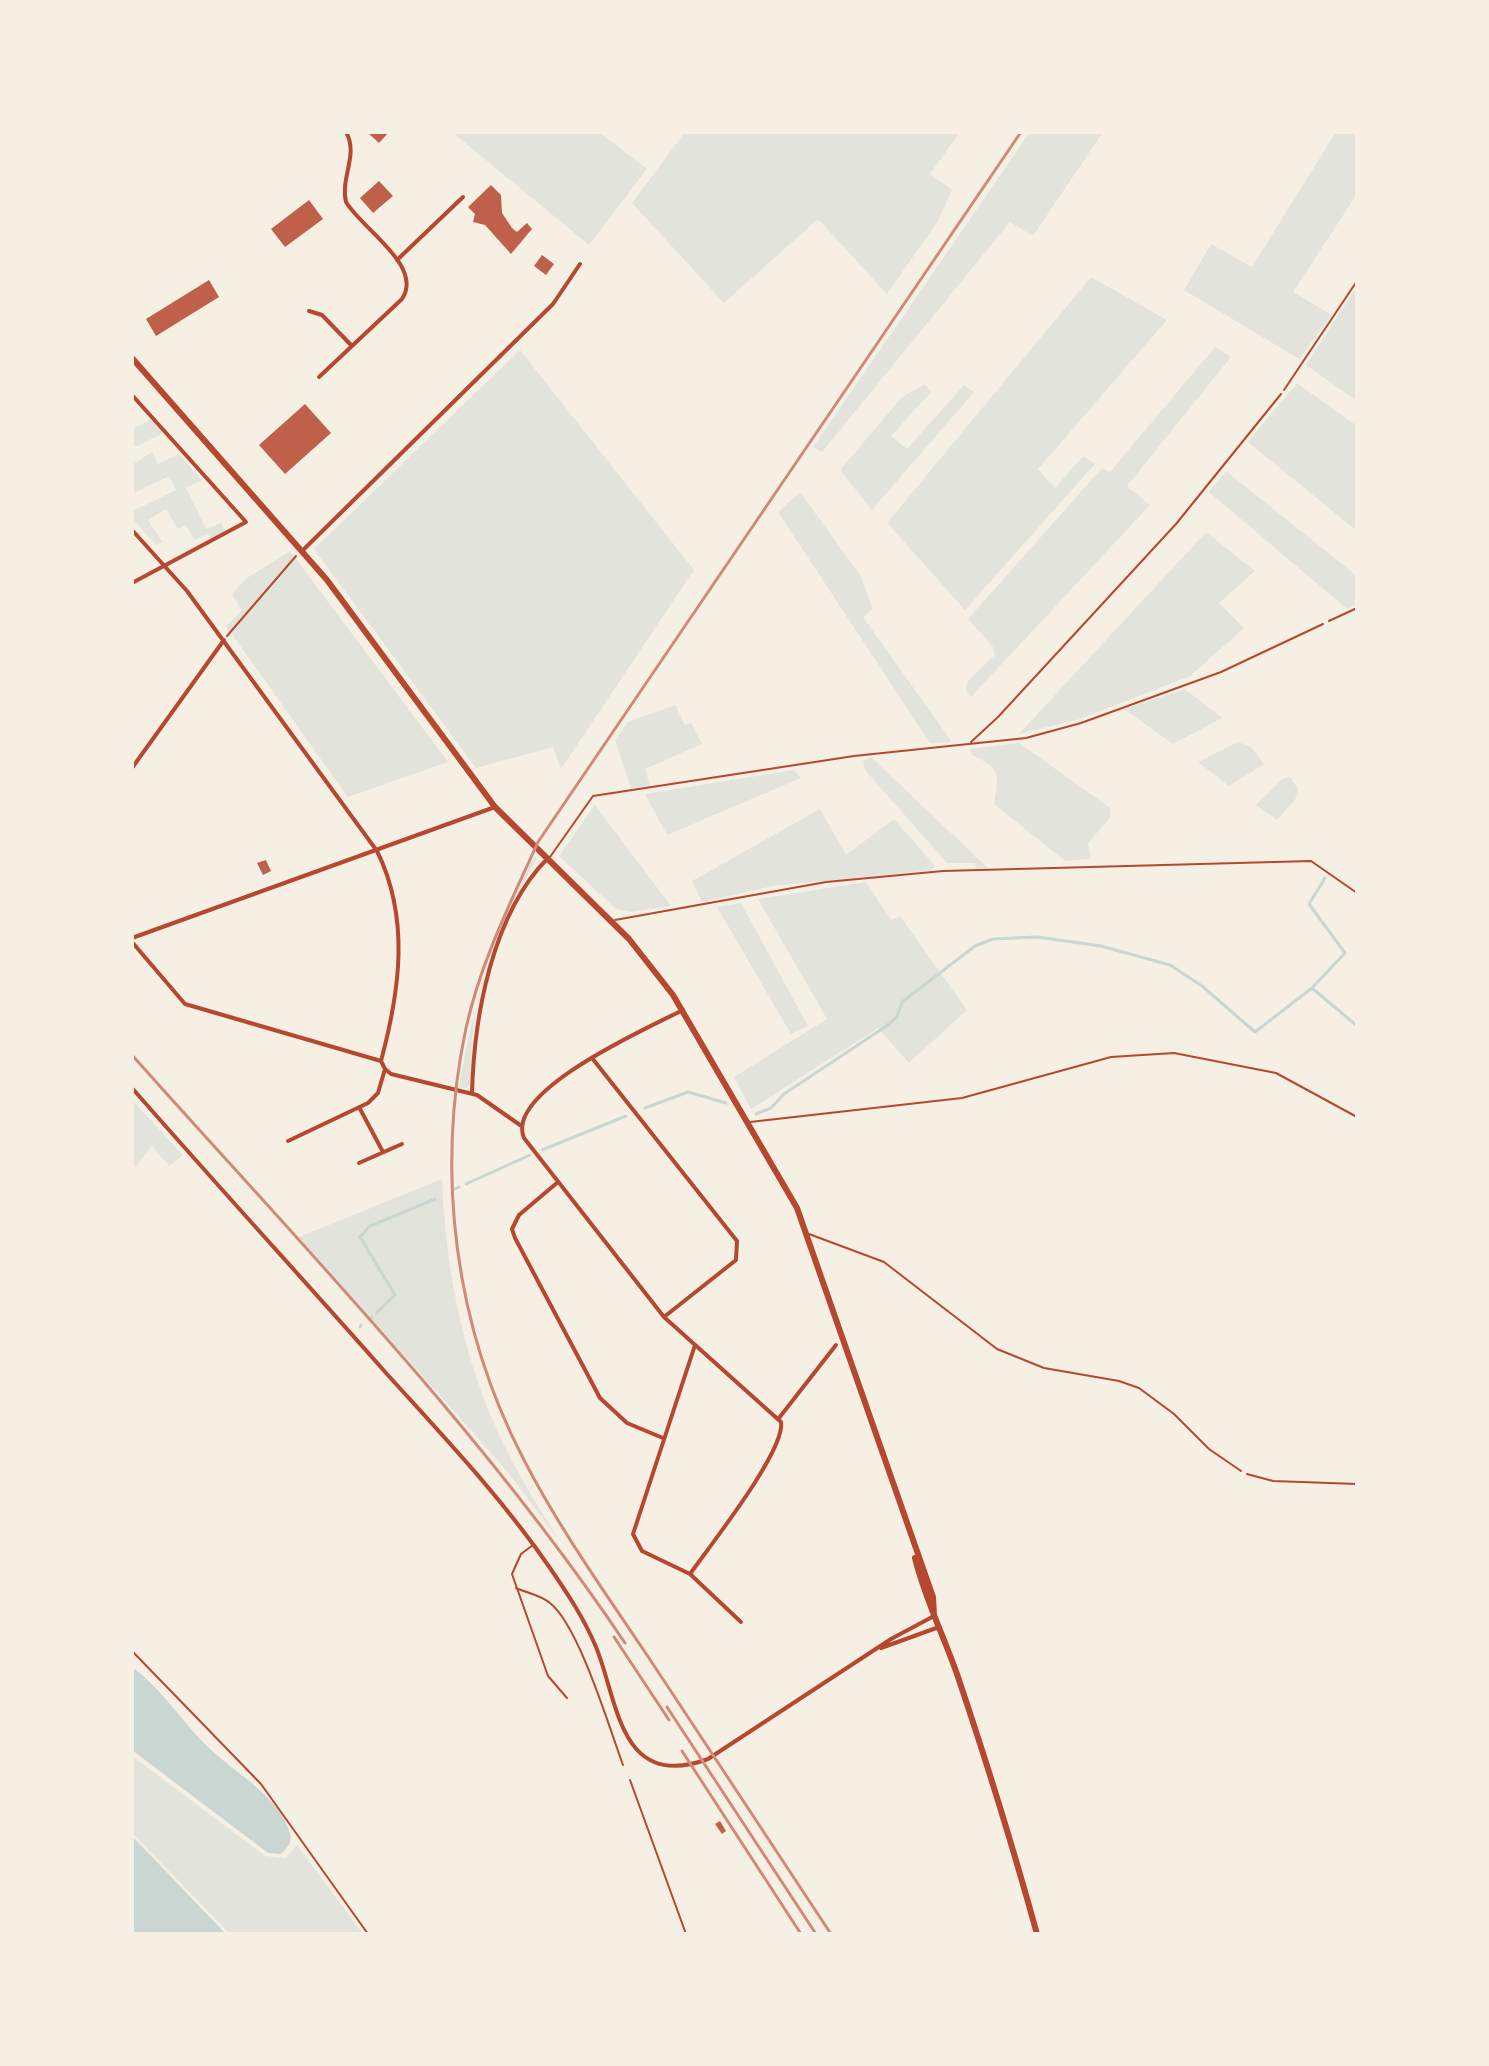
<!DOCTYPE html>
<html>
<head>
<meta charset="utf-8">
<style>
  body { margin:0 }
  #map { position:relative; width:1489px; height:2066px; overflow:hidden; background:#f6efe4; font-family:Karla,sans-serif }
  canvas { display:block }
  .frame { position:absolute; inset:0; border:134px solid #f6efe4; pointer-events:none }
</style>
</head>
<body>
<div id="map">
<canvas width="1489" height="2066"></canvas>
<div class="frame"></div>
</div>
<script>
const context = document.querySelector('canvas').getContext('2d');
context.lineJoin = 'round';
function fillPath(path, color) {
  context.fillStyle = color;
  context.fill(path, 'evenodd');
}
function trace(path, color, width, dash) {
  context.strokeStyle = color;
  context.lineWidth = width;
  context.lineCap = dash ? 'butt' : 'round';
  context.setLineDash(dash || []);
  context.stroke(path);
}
fillPath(new Path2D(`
  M452 132H599L647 169 589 245Z
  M685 132H960L930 174 952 190 938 221 887 294 818 219 724 303 632 203Z
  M1030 132H1103L1033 236 1010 222 822 452 813 447Z
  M1336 132H1357V194L1293 292 1332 315 1299 359 1184 290 1211 244 1252 267Z
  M1091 277 1167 320 1038 469 1055 488 1083 456 1095 464 965 610 887 523Z
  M1357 286V401L1306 365Z
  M1215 347 1231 357 1127 486 1150 505 971 697 966 690 968 681 995 655 993 647 968 619 1102 468 1110 472Z
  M520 350 694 570 561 769 553 747 476 768 314 549Z
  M1297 383 1357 426V531L1248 442Z
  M925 384 931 392 891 436 907 449 964 385 974 392 872 510 840 470 902 397Z
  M152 419 163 433 137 446 132 445V429Z
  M152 452 158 464 179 454 202 480 186 488 206 529 221 523 225 531 211 539 208 534 194 540 186 525 178 529 166 509 148 520 162 542 156 545 132 518V504L135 510 176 490 169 476 132 494V465Z
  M1226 471 1357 576V604L1347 609 1209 492Z
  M800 492 860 575 873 609 863 617 952 742 930 743 778 512Z
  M1206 532 1255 571 1219 603 1244 628 1190 676 1080 719 1019 734Z
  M290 551 448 762 348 797 226 626 242 610 232 594 247 578Z
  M1185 689 1222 718 1173 744 1124 709Z
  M675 705 685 725 691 723 702 744 645 769 650 786 631 788 615 740 628 722Z
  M1238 742 1251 747 1264 764 1229 786 1198 762Z
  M1019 743 1110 808V818L1088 843 1091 859 1065 861 994 804C999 775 1002 769 972 755L970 749Z
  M871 757 989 869 976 868 975 863H947L865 770 863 761Z
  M794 770 801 778 667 835 645 794Z
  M1290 777 1298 789 1295 800 1277 820 1256 805 1282 779Z
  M595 805 671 906 630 912 616 909 559 856Z
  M820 809 846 855 894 819 935 866 932 870 773 886 702 902 692 881Z
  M534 856 537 858C510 906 485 961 475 1015 471 1038 472 1061 470 1084L467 1088H459C472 1005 498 931 534 856Z
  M866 882 891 920 900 916 967 1010 909 1063 878 1028 751 1109 734 1077 827 1019 758 899Z
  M741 903 808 1026 791 1034 717 907Z
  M132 1100 183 1155 169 1166 152 1146 132 1171Z
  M442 1179C446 1274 464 1365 507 1451 522 1482 542 1512 560 1542L507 1471 299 1237Z
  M132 1756 265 1856 286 1858 297 1845 363 1934H230L132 1833Z`), '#e2e4dc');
fillPath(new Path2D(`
  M132 1667C162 1689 182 1722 209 1748 235 1773 279 1796 290 1833 293 1842 287 1848 281 1854L268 1853 132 1750Z
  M132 1836 226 1934H132Z`), '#c9d6d2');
trace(new Path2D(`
  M1312 988 1345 953 1309 904 1325 878
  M645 1108 688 1092 726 1103
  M756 1114 771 1108 784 1094 885 1027 897 1017 902 1002 975 946 993 939 1037 937 1101 946 1170 965 1202 986 1255 1032 1312 988 1357 1026
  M542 1150 626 1116
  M466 1184 530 1155
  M455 1189 459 1187
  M376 1313 395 1295 360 1237 370 1226 435 1199
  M371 1318 372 1317
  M360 1327 361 1325`), '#c9d6d2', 3);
fillPath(new Path2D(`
  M367 132H389L379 143Z
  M379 181 393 196 373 213 360 198Z
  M491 185 501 195 502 213 512 228 517 232 527 223 532 229 511 254 485 225 473 222 475 214 468 207Z
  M309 200 323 219 285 247 271 229Z
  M542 255 554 264 546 275 534 266Z
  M209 280 219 297 156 336 146 319Z
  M305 404 331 433 285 474 259 445Z
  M266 860 271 871 263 875 257 863Z
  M720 1821 726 1831 722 1834 715 1824Z`), '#bf614a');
trace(new Path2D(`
  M1284 390 1357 281
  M1329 621 1357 608
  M227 636 296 556
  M1247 1474 1273 1481 1357 1484
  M132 1651 261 1784 368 1934`), '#b5482f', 2);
trace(new Path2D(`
  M971 742 998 717 1176 524 1281 394
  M550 857 593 796 854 756 1026 738 1081 723 1221 672 1323 624
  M615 920 826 882 943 871 1311 861 1357 893
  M750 1122 962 1098 1111 1057 1174 1053 1276 1073 1357 1117
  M809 1234 884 1262 997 1349 1044 1368 1119 1381 1139 1388 1174 1414 1209 1449 1241 1471
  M533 1545 521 1554 512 1574 548 1676 567 1698
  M516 1588C527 1593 541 1595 550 1603 579 1626 609 1727 623 1765
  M630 1780 686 1934`), '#b5482f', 2);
trace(new Path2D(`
  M397 260 463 197
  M309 311 322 315 352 346
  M319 377 402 299C424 266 362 229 346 202 340 178 359 154 346 132
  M132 395 246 522 132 583
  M132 530 187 591 377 851C410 918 400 990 381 1061L385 1069 378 1093 368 1103 288 1141
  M302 551 553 304 580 264
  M132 768 224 640
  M132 938 495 807
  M132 942 185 1004 381 1061
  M683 1010C650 1027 504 1091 524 1138L664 1317 781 1422C786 1450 709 1547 690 1574
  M592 1058 737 1241 736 1260 664 1317
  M385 1069 391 1074 477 1095 520 1125
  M472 1093C474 1017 492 914 548 858
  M359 1107 383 1152
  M359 1163 402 1144
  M558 1182 519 1215 512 1229 515 1238 600 1398 627 1423 663 1438
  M695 1345 633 1534 642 1551 690 1574 741 1622
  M779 1418 836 1345`), '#b5482f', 4);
trace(new Path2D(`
  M132 1088C216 1184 302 1278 386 1373 443 1436 502 1498 550 1568 567 1593 584 1618 596 1647 618 1700 619 1792 708 1759L891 1639 934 1616
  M881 1648 939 1627`), '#b5482f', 4);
trace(new Path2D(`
  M132 358 327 580 495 807 629 939 673 995 797 1208 933 1597 934 1616
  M915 1558C925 1599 943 1634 957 1674 986 1760 1013 1847 1037 1934`), '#b5482f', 6);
trace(new Path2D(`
  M132 1055C302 1246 482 1430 625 1643
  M614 1637 669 1720
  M667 1707 816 1934
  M682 1751 801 1934
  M831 1934C770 1841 708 1748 647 1655 604 1591 559 1528 524 1460 455 1328 435 1174 466 1028 481 961 510 904 538 842L1021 132`), '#cf8b77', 3);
</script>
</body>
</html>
